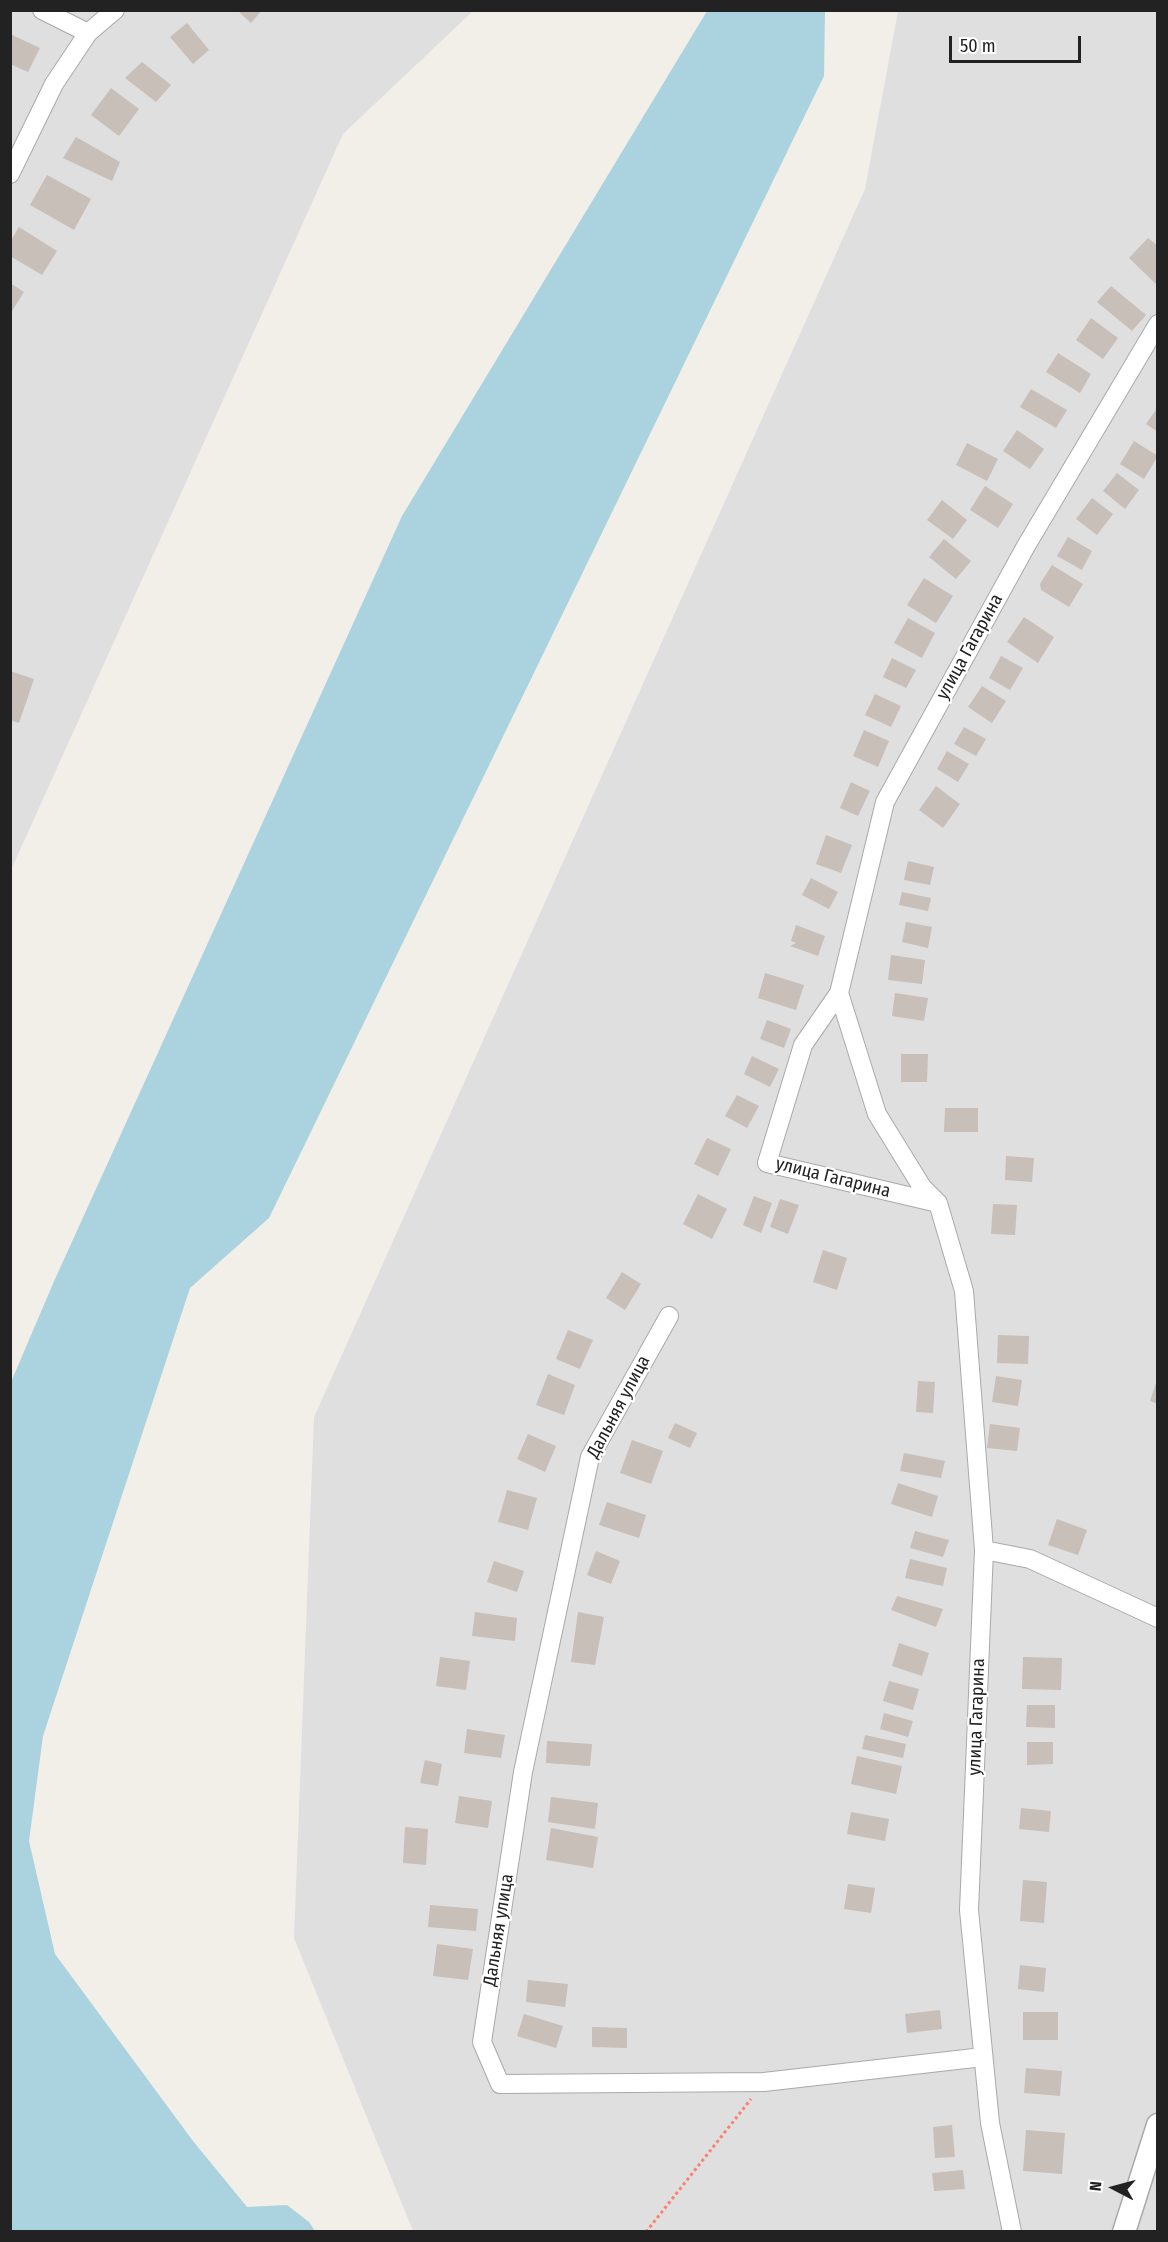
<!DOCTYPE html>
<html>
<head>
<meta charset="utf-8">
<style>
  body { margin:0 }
  #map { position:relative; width:1168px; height:2242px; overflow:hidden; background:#f2efe9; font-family:"Fira Sans Condensed",sans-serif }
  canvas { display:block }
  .frame { position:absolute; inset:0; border:12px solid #222; pointer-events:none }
  .north { position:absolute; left:1084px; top:2158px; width:60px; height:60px; -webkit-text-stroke:4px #fff; paint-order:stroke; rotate:276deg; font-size:16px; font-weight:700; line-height:24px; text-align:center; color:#222 }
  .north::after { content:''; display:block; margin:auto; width:21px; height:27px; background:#222; clip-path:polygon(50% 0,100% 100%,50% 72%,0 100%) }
  .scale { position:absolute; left:949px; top:36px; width:132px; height:27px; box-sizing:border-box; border:3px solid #222; border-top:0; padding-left:8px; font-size:18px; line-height:21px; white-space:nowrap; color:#222; -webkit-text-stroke:4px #fff; paint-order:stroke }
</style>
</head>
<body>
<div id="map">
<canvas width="1168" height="2242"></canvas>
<div class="frame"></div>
<div class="north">N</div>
<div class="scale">50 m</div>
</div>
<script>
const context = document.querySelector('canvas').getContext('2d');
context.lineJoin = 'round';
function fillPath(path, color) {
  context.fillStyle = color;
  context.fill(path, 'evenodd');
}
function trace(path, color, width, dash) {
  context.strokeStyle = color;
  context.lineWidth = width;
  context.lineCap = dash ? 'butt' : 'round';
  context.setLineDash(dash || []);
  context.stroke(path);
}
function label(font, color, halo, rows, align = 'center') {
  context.font = font + ' "Fira Sans Condensed",sans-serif';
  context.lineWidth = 4.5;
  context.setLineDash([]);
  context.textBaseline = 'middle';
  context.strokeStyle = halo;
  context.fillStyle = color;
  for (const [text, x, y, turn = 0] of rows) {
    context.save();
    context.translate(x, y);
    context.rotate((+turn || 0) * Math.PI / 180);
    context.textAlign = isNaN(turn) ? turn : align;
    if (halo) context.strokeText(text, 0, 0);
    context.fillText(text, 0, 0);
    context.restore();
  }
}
fillPath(new Path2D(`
  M11 11H473L343 134 11 870Z
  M898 11H1157V2231H413L294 1938 314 1417 865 189Z`), '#e0dfdf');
fillPath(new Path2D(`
  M707 11H825L824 76 269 1218 190 1288 43 1736 29 1841 55 1954 193 2141 247 2207 287 2205 309 2222 315 2231H11V1382L55 1279 402 516Z`), '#aad3df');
fillPath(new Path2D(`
  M237 10H262L251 23Z
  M187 23 209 50 193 64 170 37Z
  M10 34 40 48 28 72 10 64Z
  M142 62 171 85 156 102 125 78Z
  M111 88 139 109 119 136 91 115Z
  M76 137 120 162 112 181 63 158Z
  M47 175 91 199 74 230 30 205Z
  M19 227 57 251 42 275 10 256V242Z
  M1148 238 1158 246V286L1129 258Z
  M10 283 24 292 10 314Z
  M1111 286 1146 315 1132 331 1097 302Z
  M1091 318 1118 338 1103 359 1076 340Z
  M1058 353 1091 374 1080 393 1046 372Z
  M1031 389 1067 410 1056 428 1020 407Z
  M1158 407V432L1146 424Z
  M1017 430 1044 449 1030 469 1003 451Z
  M1134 441 1158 456 1144 479 1120 464Z
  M967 443 998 459 987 481 956 465Z
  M1117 473 1139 490 1125 509 1103 491Z
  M985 486 1013 504 998 528 970 510Z
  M1092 498 1113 514 1097 535 1076 519Z
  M942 500 967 520 953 539 927 520Z
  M1068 537 1092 551 1082 570 1057 556Z
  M944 539 971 561 956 579 929 557Z
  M1052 565 1083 584 1069 607 1041 590 1040 584Z
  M924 578 953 596 936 623 907 605Z
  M1024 617 1054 637 1038 663 1007 642Z
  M908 618 935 633 922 658 894 643Z
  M1001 656 1023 668 1010 690 989 678Z
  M892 658 916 670 906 688 883 677Z
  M10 671 34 679 19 723 10 720Z
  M982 686 1006 701 992 723 968 707Z
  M875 694 901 706 891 727 865 715Z
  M964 727 986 739 976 756 954 744Z
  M864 730 889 741 878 767 853 756Z
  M947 751 969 764 958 782 937 769Z
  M851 782 870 791 858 816 840 808Z
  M936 786 960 804 943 828 919 810Z
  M826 835 852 845 841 873 816 864Z
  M908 861 934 867 930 885 904 880Z
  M811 878 838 892 829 909 802 895Z
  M902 892 931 898 928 911 899 905Z
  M906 922 932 927 928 948 902 942Z
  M796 925 825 936 818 956 790 946 796 943 791 941Z
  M891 955 925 960 922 984 888 980Z
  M765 973 804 985 796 1010 758 998Z
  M895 993 928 998 924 1021 892 1016Z
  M767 1020 791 1029 784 1048 760 1039Z
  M901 1054H928L927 1082H901Z
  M752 1056 779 1069 770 1087 744 1074Z
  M737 1095 759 1106 747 1128 725 1116Z
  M945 1108H978V1132H944Z
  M707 1138 731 1149 718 1176 694 1164Z
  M1006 1156 1034 1158 1032 1182 1005 1180Z
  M698 1194 727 1209 712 1239 683 1224Z
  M754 1196 772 1203 761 1233 743 1225Z
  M780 1199 799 1205 788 1234 770 1227Z
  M993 1204 1017 1205 1015 1235 991 1234Z
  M823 1250 847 1258 837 1290 813 1282Z
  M622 1272 641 1284 625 1310 606 1298Z
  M568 1330 593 1340 580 1369 556 1359Z
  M998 1335 1029 1336 1028 1364 997 1363Z
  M548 1374 575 1385 564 1415 536 1405Z
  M996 1376 1022 1380 1018 1406 992 1402Z
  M1158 1377V1404L1150 1401Z
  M918 1381 935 1382 933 1413 916 1412Z
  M675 1423 697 1433 690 1448 668 1438Z
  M990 1424 1020 1428 1017 1451 987 1448Z
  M528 1434 556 1446 545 1472 517 1459Z
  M632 1440 663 1451 651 1484 620 1473Z
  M904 1453 945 1461 941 1478 900 1471Z
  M898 1483 938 1496 932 1517 891 1504Z
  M507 1490 537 1498 528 1530 498 1522Z
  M607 1502 646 1515 639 1538 599 1525Z
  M1057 1519 1087 1530 1078 1555 1048 1545Z
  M915 1531 949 1540 943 1557 910 1548Z
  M596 1551 620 1561 611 1584 587 1575Z
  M910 1559 947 1568 943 1586 905 1578Z
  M494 1561 524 1571 517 1592 487 1582Z
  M897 1596 943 1609 936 1627 891 1610Z
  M475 1612 517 1618 515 1641 472 1636Z
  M578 1612 604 1617 595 1665 571 1662Z
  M899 1643 929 1653 922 1676 892 1666Z
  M440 1657 470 1661 466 1690 436 1686Z
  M1023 1657 1062 1658 1061 1690 1022 1689Z
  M889 1681 919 1689 913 1710 883 1701Z
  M1027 1705H1055V1728L1026 1727Z
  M884 1713 913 1721 908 1737 880 1729Z
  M467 1729 505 1735 501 1758 464 1753Z
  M865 1735 906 1744 903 1758 862 1749Z
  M547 1741 592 1744 590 1766 546 1763Z
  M1027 1742H1053V1764L1027 1765Z
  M857 1756 902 1766 896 1794 851 1784Z
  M425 1760 442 1764 438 1786 420 1783Z
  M459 1796 492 1801 488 1828 455 1823Z
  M551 1797 598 1803 595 1829 548 1822Z
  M1021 1808 1051 1811 1049 1832 1019 1829Z
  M851 1812 889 1819 885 1841 847 1834Z
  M405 1827 428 1829 426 1865 403 1863Z
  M551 1828 598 1837 593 1868 546 1860Z
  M1023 1880 1047 1882 1044 1923 1020 1921Z
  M848 1884 875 1888 871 1913 844 1909Z
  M430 1905 478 1909 476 1931 428 1927Z
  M437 1944 473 1949 468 1980 433 1976Z
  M1020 1965 1046 1968 1044 1992 1018 1989Z
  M528 1980 568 1984 565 2007 526 2002Z
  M940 2010 942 2029 907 2033 905 2014Z
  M1023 2012H1058V2040H1023Z
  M524 2014 563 2026 556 2048 517 2036Z
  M592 2027 627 2028V2048L592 2047Z
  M1026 2068 1062 2071 1060 2096 1024 2093Z
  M952 2125 955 2157 935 2158 933 2127Z
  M1026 2130 1065 2133 1062 2174 1023 2171Z
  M963 2170 965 2189 934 2191 932 2173Z`), '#c7bfb8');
const minor = new Path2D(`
  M42 10 88 33
  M10 174 54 84 88 33 115 10
  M839 993 803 1045 767 1163 938 1203
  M669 1316 590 1457 523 1772 482 2042 500 2084 764 2082 983 2057
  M984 1550 1030 1559 1158 1618
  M1012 2232 990 2123 969 1910 984 1550 964 1291 938 1203 922 1187 877 1114 839 993 885 802 1026 546 1158 324`);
const tertiary = new Path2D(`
  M1124 2232 1158 2125`);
trace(minor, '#a9a9a9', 20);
trace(tertiary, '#a9a9a9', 25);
trace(new Path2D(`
  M646 2232 751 2099`), '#fa8072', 3, [3, 3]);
trace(minor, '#fff', 18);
trace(tertiary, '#fff', 22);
label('18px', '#222', '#fff', [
  ["улица Гагарина",970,647,-61],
  ["улица Гагарина",833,1178,14],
  ["Дальняя улица",619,1407,-62],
  ["улица Гагарина",977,1717,-88],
  ["Дальняя улица",499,1930,-81]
]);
</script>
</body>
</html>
